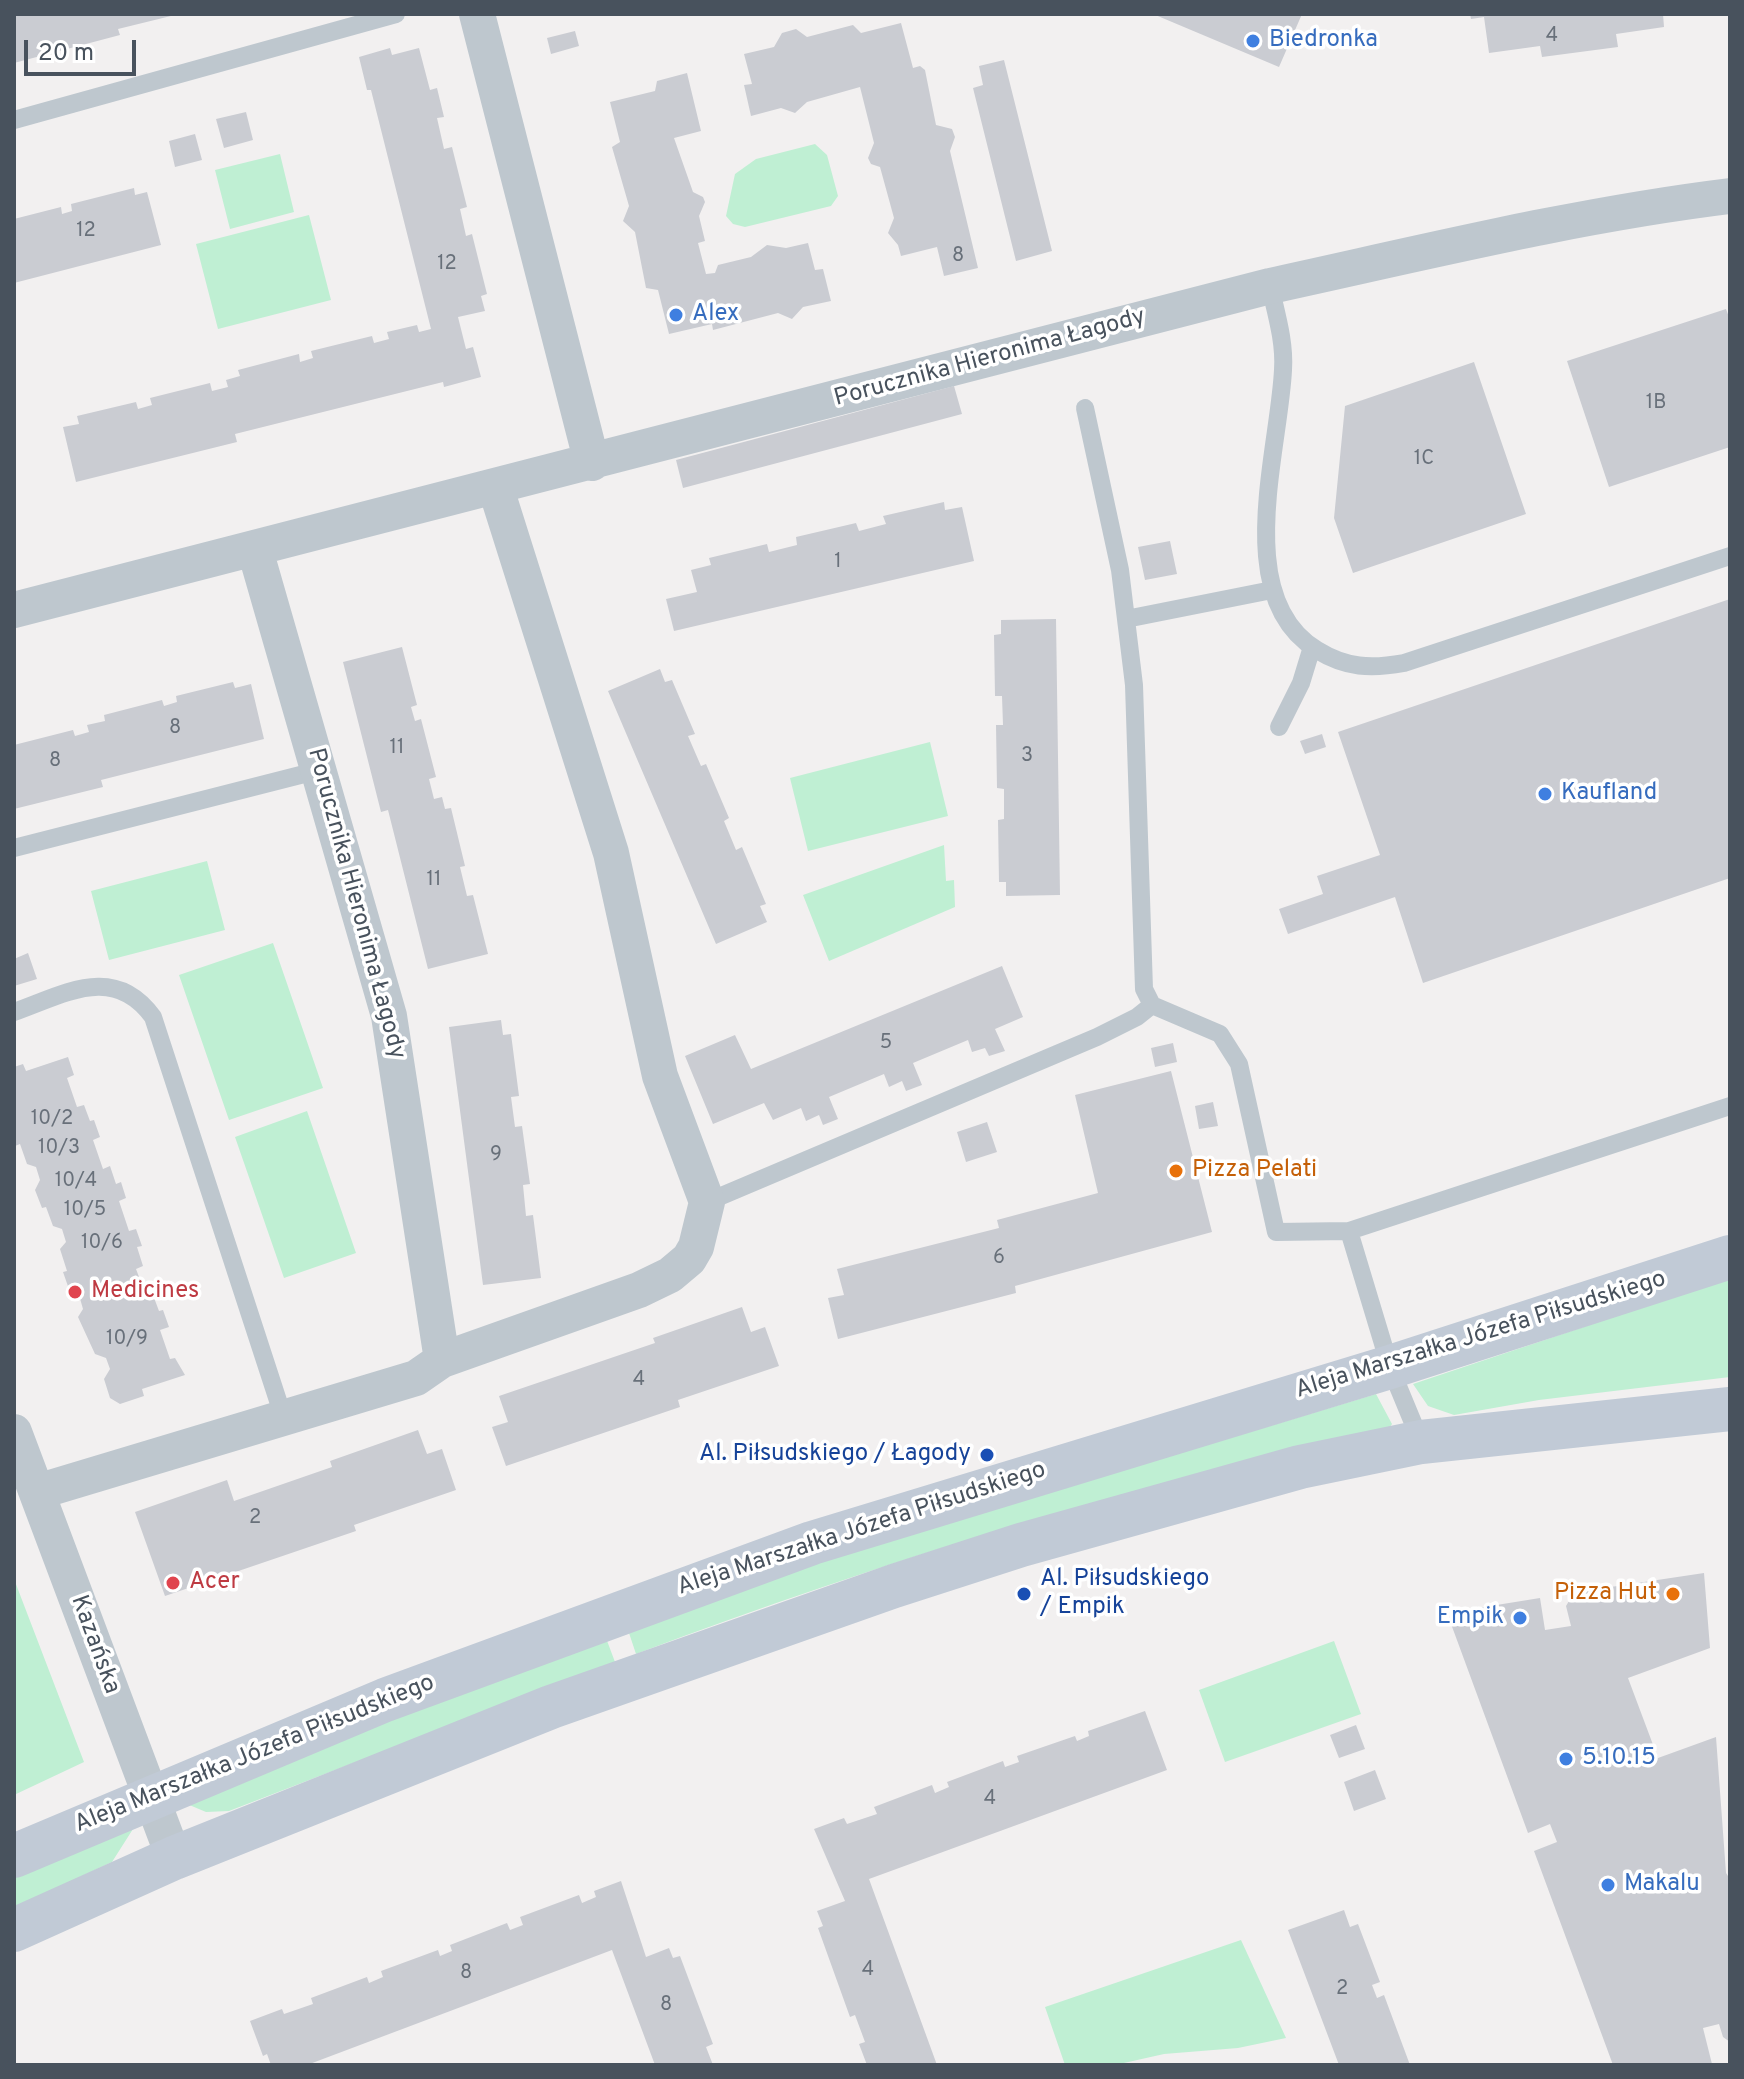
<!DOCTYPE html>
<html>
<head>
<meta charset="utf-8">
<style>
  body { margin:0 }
  #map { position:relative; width:1744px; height:2079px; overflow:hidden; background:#f2f0f0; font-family:Overpass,sans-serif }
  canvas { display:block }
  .frame { position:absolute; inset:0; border:16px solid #48525d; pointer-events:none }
  .scale { position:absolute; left:24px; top:40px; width:112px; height:36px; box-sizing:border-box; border:4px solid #48525d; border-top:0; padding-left:10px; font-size:24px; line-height:28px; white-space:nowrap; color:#48525d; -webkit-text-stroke:6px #fff; paint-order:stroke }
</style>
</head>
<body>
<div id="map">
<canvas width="1744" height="2079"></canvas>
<div class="frame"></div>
<div class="scale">20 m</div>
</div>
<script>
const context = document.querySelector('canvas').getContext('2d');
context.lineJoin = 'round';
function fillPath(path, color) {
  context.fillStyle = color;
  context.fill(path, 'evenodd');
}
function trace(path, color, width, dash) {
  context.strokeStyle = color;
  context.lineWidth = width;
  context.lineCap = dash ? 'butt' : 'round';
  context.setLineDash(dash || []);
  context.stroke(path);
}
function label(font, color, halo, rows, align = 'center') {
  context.font = font + ' Overpass,sans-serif';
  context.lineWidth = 7;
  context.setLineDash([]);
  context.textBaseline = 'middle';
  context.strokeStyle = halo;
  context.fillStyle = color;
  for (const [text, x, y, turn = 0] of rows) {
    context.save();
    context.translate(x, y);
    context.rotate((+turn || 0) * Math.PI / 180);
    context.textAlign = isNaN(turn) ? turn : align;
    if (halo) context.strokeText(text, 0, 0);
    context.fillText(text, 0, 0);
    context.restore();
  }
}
fillPath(new Path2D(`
  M815 144 827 155 838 196 831 206 745 227 733 224 726 216 735 174 756 159Z
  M280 154 294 212 230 229 215 170Z
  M309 215 331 300 218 329 196 244Z
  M930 742 948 816 808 851 790 778Z
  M944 845 946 881 954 880 955 907 829 961 803 895Z
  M207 861 225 930 109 960 91 891Z
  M273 943 323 1088 229 1120 179 975Z
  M307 1111 356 1253 284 1278 235 1137Z
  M1730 1278V1377L1539 1400 1454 1415 1428 1406 1413 1384Z
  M1376 1394 1392 1424 1390 1427C1134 1485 882 1561 636 1654L628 1630 841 1555Z
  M14 1579 84 1762 14 1795Z
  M606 1638 615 1662 229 1811 206 1812 187 1804 350 1736Z
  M1334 1641 1361 1714 1225 1762 1199 1690Z
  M133 1829 112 1862 14 1908V1878L98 1840Z
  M1241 1940 1286 2038 1238 2048 1164 2054 1115 2065H1065L1045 2007Z`), '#bfefd3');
fillPath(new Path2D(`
  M14 14H175V15L118 29 120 35 14 63Z
  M1153 14H1302L1279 67Z
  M1470 14H1663L1664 27 1616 34 1618 47 1542 57 1540 46 1489 53 1484 17 1471 19Z
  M901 23 913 68 920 66 925 70 936 125 952 129 955 137 950 151 978 268 944 276 937 247 901 256 898 245 888 233 894 218 880 167 871 164 868 158 874 143 860 87 807 102 795 113 781 108 751 116 744 85 752 84 744 54 774 47 782 33 796 29 807 37 853 25 861 33Z
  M575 31 579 46 551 54 547 38Z
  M390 48 392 55 419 48 430 90 437 88 444 117 437 118 444 149 452 147 467 207 460 209 466 236 472 234 487 294 481 296 485 311 458 317 466 349 473 347 481 377 444 387 443 382 235 434 237 442 76 482 63 427 79 424 77 416 136 402 138 409 152 405 150 398 210 383 212 391 228 387 226 380 240 376 238 370 299 354 300 362 313 358 311 351 372 336 374 343 389 339 387 332 417 325 419 332 431 329 371 90H367L359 57Z
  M1004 60 1052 251 1016 261 973 88 983 85 979 66Z
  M687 73 701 131 674 138 693 192 703 197 705 202 699 216 705 241 698 243 706 274 715 273 718 265 751 257 767 245 786 248 808 243 815 270 823 269 831 301 803 307 792 319 778 313 713 330 712 324 669 334 658 290 646 288 635 232 623 221 629 206 612 147 620 142 610 102 655 91 657 81Z
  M246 112 253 140 224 148 216 119Z
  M195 134 202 160 175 167 169 141Z
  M134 188 135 195 147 192 161 245 14 283V219L61 207 62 214 72 211 71 204Z
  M1726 309 1730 320V447L1609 487 1567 361Z
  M1474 362 1526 514 1353 573 1334 518 1345 406Z
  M954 386 962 414 683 488 676 460Z
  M944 502 945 510 962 507 974 561 674 631 666 599 697 592 691 570 711 565 709 558 767 544 769 552 797 545 796 537 856 523 859 531 886 524 883 516Z
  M1170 541 1177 574 1145 580 1138 547Z
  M1730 599V878L1423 983 1395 897 1288 934 1279 909 1323 894 1317 876 1380 855 1338 732Z
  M1056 619 1060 895 1006 896V882H999L998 820 1004 819V789L997 788 996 725H1003L1002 696H995L994 635 1001 634V620Z
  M402 647 417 705 411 707 415 721 421 719 436 777 429 779 434 799 442 797 445 809 451 808 465 866 460 867 467 896 473 895 488 954 428 969 388 810 381 812 343 662Z
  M660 669 665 682 672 680 695 734 688 736 701 766 706 764 729 818 724 821 736 850 742 847 766 904 760 906 767 922 716 944 608 691Z
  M233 682 235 688 251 684 264 739 101 780 103 787 14 809V745L73 730 75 736 89 732 87 725 105 721 104 715 162 700 164 706 177 702 176 696Z
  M1322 734 1326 747 1305 754 1300 741Z
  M28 953 37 979 14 986V959Z
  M1002 966 1023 1017 995 1029 1005 1051 989 1056 985 1048 972 1052 968 1040 913 1063 922 1085 906 1091 902 1081 889 1087 884 1074 829 1097 838 1119 823 1125 819 1115 806 1121 801 1108 773 1120 764 1103 713 1124 685 1056 735 1035 751 1069Z
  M501 1020 503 1035 511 1034 519 1096 511 1097 515 1127 522 1126 530 1184 523 1185 526 1216 533 1215 541 1278 483 1285 449 1027Z
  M1173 1043 1177 1062 1155 1067 1151 1048Z
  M68 1057 74 1075 67 1078 77 1107 84 1105 90 1121 94 1120 100 1137 93 1140 103 1169 110 1166 116 1184 121 1182 126 1198 119 1201 129 1231 136 1229 142 1246 137 1247 143 1266 136 1269 147 1298 153 1295 159 1311 163 1310 169 1327 160 1330 170 1359 175 1358 185 1375 142 1389 144 1396 120 1404 110 1398 104 1379 110 1369 106 1358 95 1354 78 1317 83 1309 79 1295 70 1292 63 1272 67 1271 60 1249 66 1242 62 1229 53 1226 46 1207 42 1208 35 1190 40 1180 36 1167 27 1164 20 1144 15 1146 14 1143V1067L23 1064 26 1071Z
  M1171 1071 1212 1232 1015 1286 1016 1293 838 1339 828 1298 844 1295 837 1269 999 1228 997 1220 1098 1193 1075 1095Z
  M1213 1102 1218 1126 1199 1129 1195 1106Z
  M987 1122 997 1152 966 1162 957 1132Z
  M742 1307 751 1332 765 1327 779 1366 678 1400 680 1407 506 1466 492 1427 508 1422 499 1396 655 1343 653 1338Z
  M418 1430 427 1454 442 1449 456 1490 354 1525 356 1531 165 1596 135 1512 227 1480 234 1501 332 1467 330 1461Z
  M1704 1573 1710 1648 1628 1678 1658 1758 1716 1737 1726 1873 1730 1879V2042L1723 2037 1719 2024 1703 2028 1712 2064 1613 2065 1534 1851 1557 1842 1550 1824 1528 1833 1447 1613 1540 1598 1545 1630 1571 1626 1566 1606 1572 1596 1584 1591Z
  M1145 1711 1167 1770 869 1879 937 2065H867L859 2044 865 2042 855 2015 850 2017 818 1928 823 1926 817 1911 845 1901 814 1829 844 1818 847 1824 877 1814 874 1807 932 1785 935 1793 949 1787 947 1782 1003 1761 1005 1767 1019 1762 1017 1756 1075 1736 1077 1741 1089 1736 1088 1731Z
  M1356 1725 1365 1749 1339 1758 1330 1735Z
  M1375 1770 1386 1799 1354 1811 1344 1782Z
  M621 1881 646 1957 669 1948 673 1958 680 1956 713 2044 706 2047 713 2065H655L612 1950 307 2065H271L267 2054 263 2056 250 2021 282 2009 284 2014 313 2004 311 1998 367 1977 369 1983 383 1977 381 1971 438 1950 440 1956 452 1951 450 1945 507 1923 510 1930 523 1925 520 1917 579 1895 582 1903 596 1897 594 1891Z
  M1344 1910 1350 1927 1358 1924 1380 1982 1372 1985 1377 1998 1384 1995 1410 2065H1339L1288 1930Z`), '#caccd2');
trace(new Path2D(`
  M14 120 396 14
  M1270 286C1276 313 1285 342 1283 370 1279 452 1231 598 1317 650 1346 668 1371 669 1404 663L1730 556
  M1085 408 1120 570 1134 685 1144 989 1152 1005 1220 1034 1239 1064 1276 1232 1349 1231 1730 1106
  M1126 619 1272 590
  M1279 727 1301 683 1312 647
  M14 848 320 770
  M14 1012C65 994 114 963 153 1017L283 1416
  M707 1202 1097 1037 1137 1017 1152 1005
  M1349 1231 1390 1367 1421 1442`), '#bec7ce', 18);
trace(new Path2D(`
  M477 14 592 463
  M255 550 389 1016 442 1360
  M14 610 1270 286C1422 253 1575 215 1730 196
  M14 1432 174 1858
  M37 1492 416 1378 442 1360 639 1290 670 1275 689 1259 696 1247 707 1202 660 1076 611 853 496 489`), '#bec7ce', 36);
trace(new Path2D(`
  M14 1856 385 1700 812 1543 1390 1367 1730 1257
  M14 1930 174 1858 551 1707 894 1586 1021 1545 1300 1467 1421 1442 1730 1409`), '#c1cad6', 44);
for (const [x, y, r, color] of [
  [1253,41,8,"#3f7fe0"],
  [676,315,8,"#3f7fe0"],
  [1545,794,8,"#3f7fe0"],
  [1176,1171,8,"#e8710a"],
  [75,1292,8,"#e0444e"],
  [987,1455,8,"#1a4fb4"],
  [173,1583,8,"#e0444e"],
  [1024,1594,8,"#1a4fb4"],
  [1673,1594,8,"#e8710a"],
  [1520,1618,8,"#3f7fe0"],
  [1566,1759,8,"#3f7fe0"],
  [1608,1885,8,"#3f7fe0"]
]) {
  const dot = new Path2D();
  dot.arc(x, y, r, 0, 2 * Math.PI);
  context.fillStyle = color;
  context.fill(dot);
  trace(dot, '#fff', 3);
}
label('20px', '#68707a', null, [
  ["4",1552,37],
  ["12",86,232],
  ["8",958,257],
  ["12",447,265],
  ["1B",1656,404],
  ["1C",1424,460],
  ["1",838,563],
  ["8",175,729],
  ["11",397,749],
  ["3",1027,757],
  ["8",55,762],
  ["11",434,881],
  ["5",886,1044],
  ["10/2",52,1120],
  ["10/3",59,1149],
  ["9",496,1156],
  ["10/4",76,1182],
  ["10/5",85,1211],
  ["10/6",102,1244],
  ["6",999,1259],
  ["10/9",127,1340],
  ["4",639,1381],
  ["2",255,1519],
  ["4",990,1800],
  ["4",868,1971],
  ["8",466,1974],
  ["2",1342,1990],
  ["8",666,2006]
]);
label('24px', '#366cbe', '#fff', [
  ["Biedronka",1269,41],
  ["Alex",692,315],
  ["Kaufland",1561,794],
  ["Empik",1504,1618,"right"],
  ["5.10.15",1582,1759],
  ["Makalu",1624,1885]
], 'left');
label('24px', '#48525d', '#fff', [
  ["Porucznika Hieronima Łagody",990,359,-15],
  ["Porucznika Hieronima Łagody",355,904,75],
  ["Aleja Marszałka Józefa Piłsudskiego",1481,1336,-17],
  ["Aleja Marszałka Józefa Piłsudskiego",862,1530,-18],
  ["Kazańska",94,1645,70],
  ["Aleja Marszałka Józefa Piłsudskiego",255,1755,-22]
]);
label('24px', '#c56008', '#fff', [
  ["Pizza Pelati",1192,1171],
  ["Pizza Hut",1657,1594,"right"]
], 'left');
label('24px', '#be3a42', '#fff', [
  ["Medicines",91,1292],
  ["Acer",189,1583]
], 'left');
label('24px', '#164399', '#fff', [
  ["Al. Piłsudskiego / Łagody",971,1455],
  ["Al. Piłsudskiego",1040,1580,"left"],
  ["/ Empik",1040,1608,"left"]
], 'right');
</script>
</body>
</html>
